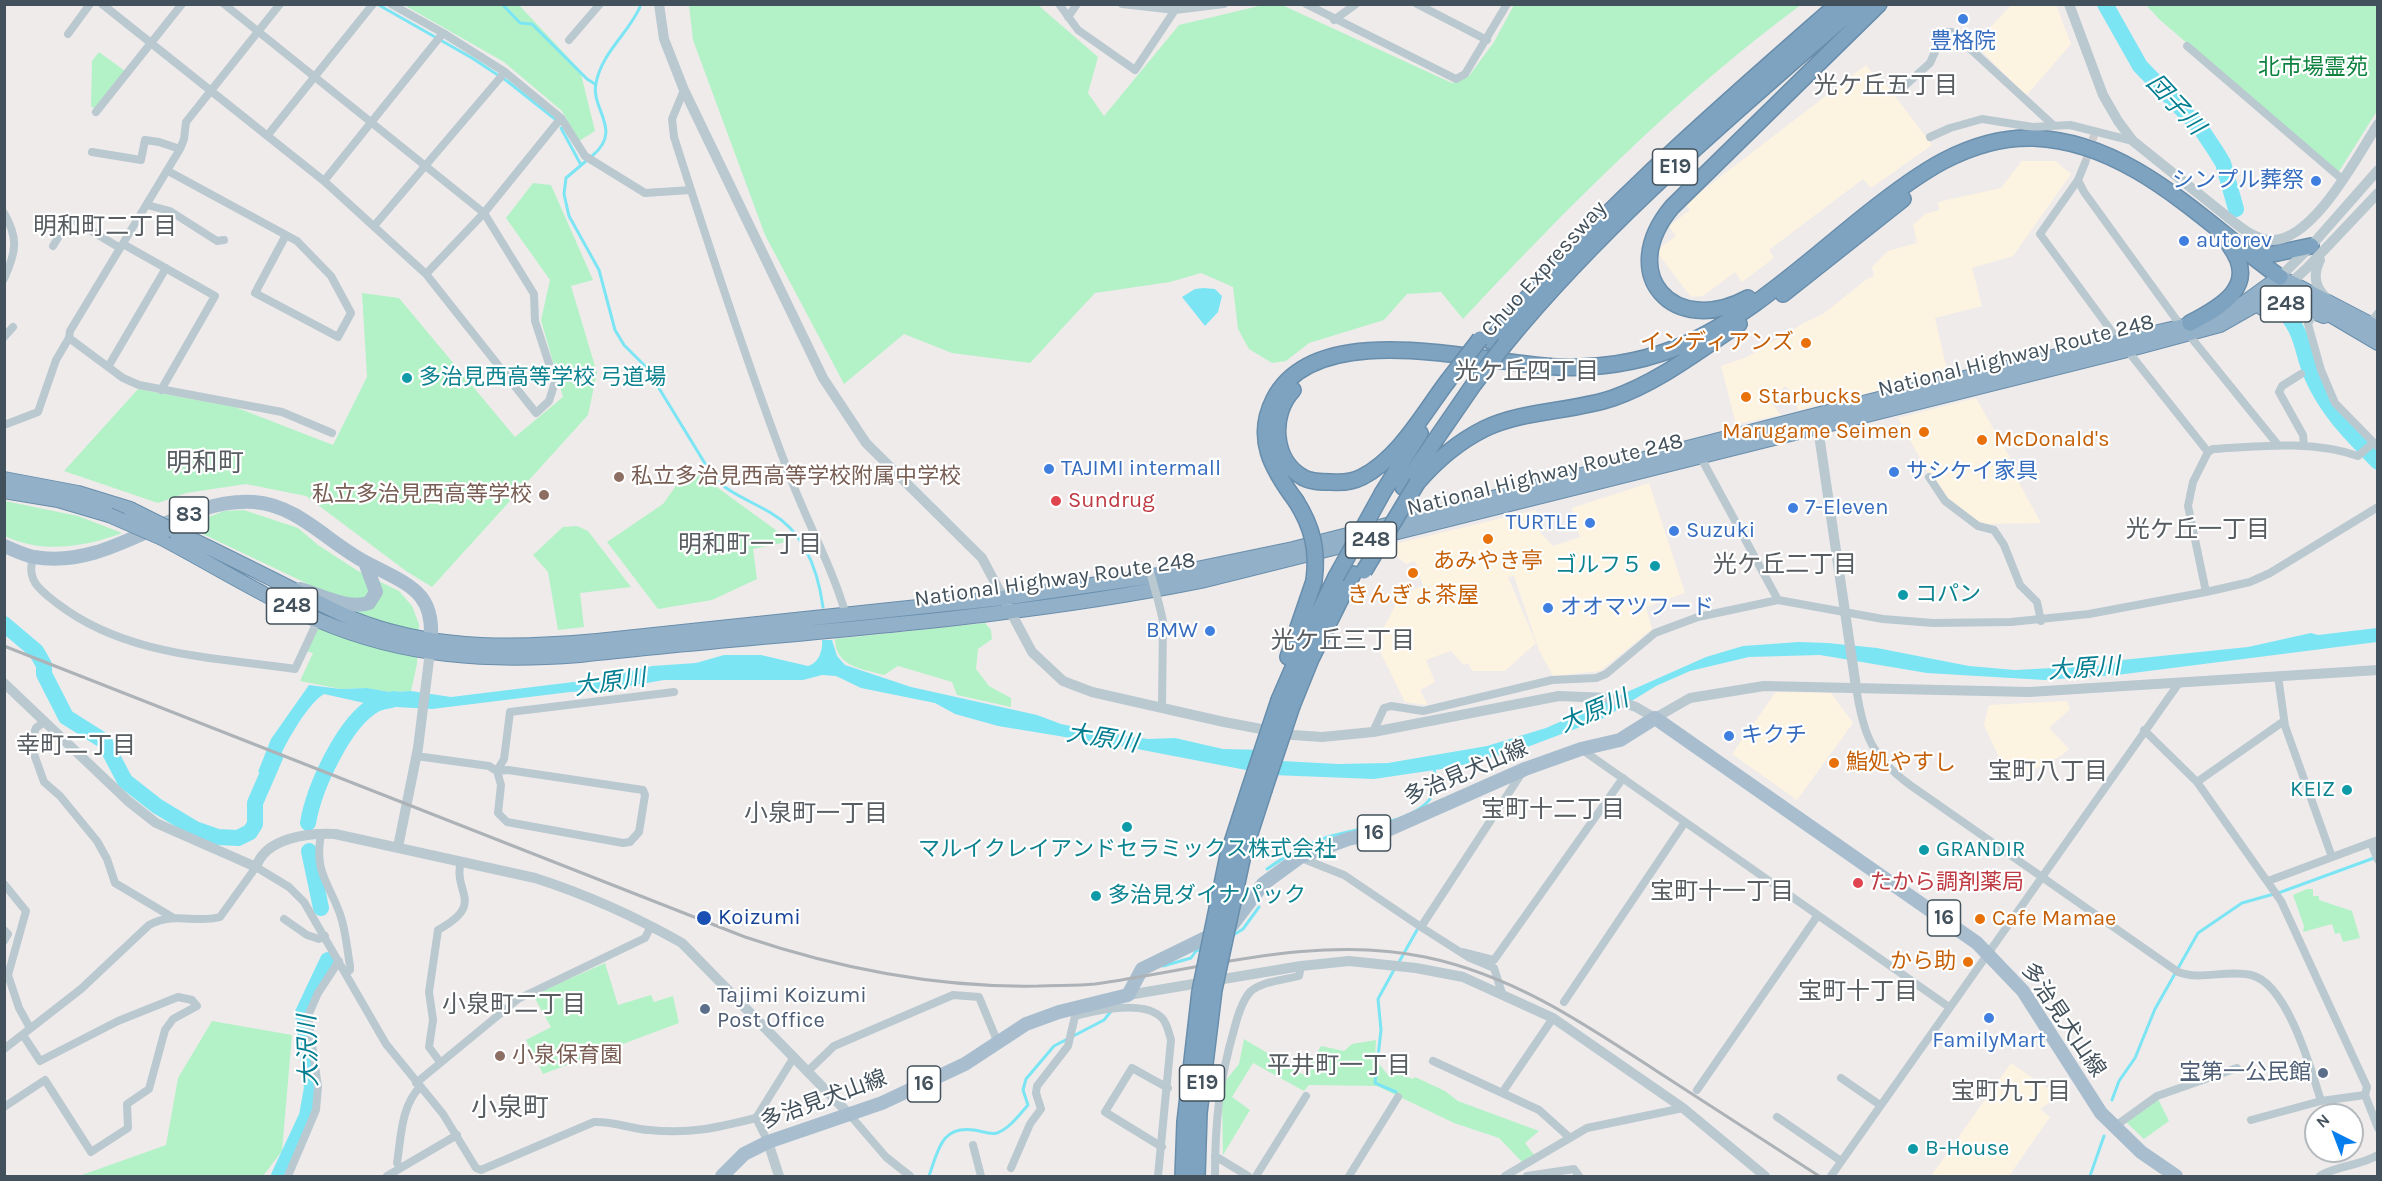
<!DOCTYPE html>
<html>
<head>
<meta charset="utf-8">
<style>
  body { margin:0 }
  #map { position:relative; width:2382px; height:1181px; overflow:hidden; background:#efebeb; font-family:Karla,sans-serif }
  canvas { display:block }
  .frame { position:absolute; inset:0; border:6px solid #42515b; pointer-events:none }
  .north { position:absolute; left:2304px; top:1103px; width:60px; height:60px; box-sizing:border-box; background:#fff; border:2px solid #b3b9bd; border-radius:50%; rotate:318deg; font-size:16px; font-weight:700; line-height:24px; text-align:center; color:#42515b }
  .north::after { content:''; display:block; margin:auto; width:21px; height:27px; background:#077eed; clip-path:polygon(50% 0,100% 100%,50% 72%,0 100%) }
</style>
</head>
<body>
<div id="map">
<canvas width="2382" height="1181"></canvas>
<div class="frame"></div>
<div class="north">N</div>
</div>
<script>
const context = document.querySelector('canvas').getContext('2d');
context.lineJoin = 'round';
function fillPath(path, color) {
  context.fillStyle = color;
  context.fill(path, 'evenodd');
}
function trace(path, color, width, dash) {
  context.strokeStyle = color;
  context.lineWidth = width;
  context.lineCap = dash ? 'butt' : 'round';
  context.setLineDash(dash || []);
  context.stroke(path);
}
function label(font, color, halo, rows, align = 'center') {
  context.font = font + ' Karla,"Noto Sans JP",sans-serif';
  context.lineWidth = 4.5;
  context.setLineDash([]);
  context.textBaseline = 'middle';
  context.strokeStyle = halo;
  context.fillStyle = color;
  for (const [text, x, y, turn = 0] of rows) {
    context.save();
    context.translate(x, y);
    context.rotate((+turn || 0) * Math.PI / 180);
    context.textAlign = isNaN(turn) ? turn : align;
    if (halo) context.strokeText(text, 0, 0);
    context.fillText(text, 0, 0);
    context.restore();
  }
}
fillPath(new Path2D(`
  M2012 4 2056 5 2071 44 2026 96 1975 44Z
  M1866 65 1876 78 1882 79 1932 145 1871 188 1863 179 1769 250 1774 258 1742 282 1735 272 1703 296 1691 297 1656 251 1676 236 1669 226 1690 210 1685 204Z
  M2022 161H2055L2071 174 2013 256 1972 268 1982 306 1935 318 1948 374 1798 410 1795 395 1785 386 1771 403 1781 415 1736 424 1721 366 1747 357 1804 323 1823 314 1867 279 1874 276 1872 267 1888 251 1917 243 1913 225 1925 214 1939 210 1938 202 2001 188Z
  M1976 398 2022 479 2018 481 2041 523 1987 524 1969 519 1945 497 1927 471 1898 418Z
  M1649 483 1685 593 1646 607 1652 629 1600 671 1553 676 1539 650 1514 576 1508 577 1536 643 1505 671H1472L1468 663 1464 665 1451 651 1426 660 1435 682 1420 690 1428 705 1405 702 1376 643 1401 594 1423 586 1415 561 1406 564 1390 550 1391 545 1535 510 1541 519 1534 526 1553 546 1580 537 1572 508Z
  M1776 692 1831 693 1853 723 1797 800 1732 754Z
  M2067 701 2070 709 2049 728 2069 749 2061 756 2010 781 1984 725 1989 705Z
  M2011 1063 2047 1088 2063 1078 2070 1089 2040 1109 2050 1117 2009 1176H1931Z`), '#fdf3e1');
fillPath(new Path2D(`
  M404 5H519L580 70 595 131 579 141 562 111 504 62Z
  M689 5H1038L1098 57 1088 93 1104 116 1179 25 1263 5H1282L1452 83 1469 76 1494 42 1514 5H1801C1677 96 1568 207 1463 319L1441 292 1407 294 1384 320 1309 343 1286 361 1272 363 1249 349 1238 329 1233 287 1201 273 1170 282 1095 293 1030 363 952 353 904 334 844 384 765 235 693 40Z
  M2146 5H2377V111L2338 173 2160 20Z
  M99 52 125 71 95 109 91 106 92 61Z
  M533 183 551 185 593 280 571 286 597 373 588 415 432 587 406 571 306 496 246 484 186 493 158 503 64 471 138 389 235 407 333 445 367 377 362 293 399 298 515 437 563 397 541 320 550 280 506 218Z
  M700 475 791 541 753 549 757 579 712 600 658 609 607 542 663 504 680 480Z
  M5 501 78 516 122 533C85 547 42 554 5 536Z
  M244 510 298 528 318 545 358 571 399 591 412 606 419 624 417 664 411 691 390 692 367 688 341 689 300 681 313 653 306 651 331 595 186 526 224 511Z
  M577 526 588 531 631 587 580 593 584 627 558 630 548 572 533 555 563 527Z
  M985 623 991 630 992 639 978 649 976 669 989 686 1011 698V707L957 695 952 682 898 666 884 675C863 669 835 667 835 639Z
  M2307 889H2313V896H2319V900L2352 911 2360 938 2343 942 2340 933 2335 934 2332 924 2303 932 2304 926 2293 895Z
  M605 963 618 1005 651 995 654 1002 673 996 679 1023 543 1074 526 1040 551 1027 533 995Z
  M212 1021 292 1035 282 1151 263 1176H79L166 1145 178 1078Z
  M1244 1039 1304 1075 1321 1046 1344 1051 1352 1044 1376 1040 1375 1059 1388 1075 1398 1073 1413 1079 1415 1077 1445 1091 1458 1101 1539 1131 1525 1143 1535 1156 1523 1163 1499 1138 1454 1123 1377 1086 1309 1085 1304 1091 1253 1063 1232 1097 1250 1110 1223 1155 1222 1101 1226 1080 1239 1064Z
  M2158 1099 2169 1121 2144 1139 2125 1121Z`), '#b3f2c7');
fillPath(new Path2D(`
  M1203 288 1215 289 1222 296 1218 312 1205 326 1182 297 1195 289Z
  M2377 628V642L2117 675 2044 680 1927 673 1820 655 1749 657 1690 671 1656 686 1604 718 1522 749 1455 767 1374 779 1272 775 1132 748 998 726 955 714 935 703 861 688 836 676 822 675 803 680H664L606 690 570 692 432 709 378 706 324 694C305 705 278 756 271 778L258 772 271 739 309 685 341 689 367 688 390 692 411 691 451 697 598 679 652 666 696 663 724 655H761L808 666C819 663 823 650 822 640H832L837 656 845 665 911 687 1037 715 1061 724 1094 731 1148 739 1175 738 1223 749 1264 750 1282 761 1338 764 1388 763 1487 746 1546 728 1706 657 1743 646 1799 642 1828 643 1877 648 1969 666 2015 670 2109 665 2122 660 2248 647 2311 633 2318 635Z`), '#7ce5f4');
trace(new Path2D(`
  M377 4 472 58 507 81 555 119
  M502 4 520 23 532 24 587 79 595 84
  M561 128 581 165
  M592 156C624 130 590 109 596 83 602 52 628 34 640 7
  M586 161 566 178 564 194 569 216 599 270 615 330 624 345 646 367 709 470
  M712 476C728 493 751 501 771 513 804 532 818 571 823 607
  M1267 869C1285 856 1304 846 1325 838 1353 828 1422 823 1434 792 1437 784 1435 776 1434 768
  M1230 937 1243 929 1259 907
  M1399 962 1417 930
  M1163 966 1191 958 1196 951 1204 948
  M1395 968 1378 999 1381 1030 1375 1083 1396 1092
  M2112 1100 2119 1081 2135 1058 2155 1009 2198 933 2242 903 2281 892 2374 858
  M929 1176C938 1151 941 1125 974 1130 981 1131 991 1135 997 1133 1010 1128 1019 1115 1028 1105L1023 1090 1026 1079 1054 1046 1104 1020 1112 1010
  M2090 1176 2104 1136`), '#7ce5f4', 3);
trace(new Path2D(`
  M2105 4 2140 66 2201 129 2215 150 2223 163 2236 209
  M2285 312C2305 337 2301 350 2312 376 2327 411 2352 435 2378 462
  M4 624 36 651 44 665V674L66 717 104 741 125 781 157 806 195 829 218 837 238 838 250 832 255 824V803L275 757
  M308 823C314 788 344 721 376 704 382 701 389 701 394 699
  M309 851 321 908
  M279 1176 307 1116 312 1088 303 1013 328 960`), '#7ce5f4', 16);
trace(new Path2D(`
  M2085 163 2095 132`), '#ccccce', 8, [8, 4]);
const trunk = new Path2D(`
  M2317 307 2378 343
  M2262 308 2294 304 2324 316
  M4 479 78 493 130 509
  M4 491 58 500 109 515
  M174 531C215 550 256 571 296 591 319 603 342 616 367 624 441 650 520 648 597 641L1003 598 1187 571 1293 549 1918 389 2205 321 2244 303 2280 277 2378 328
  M162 538C213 565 268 599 320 621 405 657 489 662 580 655 787 632 997 622 1201 581L2127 350 2220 325 2285 288`);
const motorway = new Path2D(`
  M2249 248 2268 255 2311 246
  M1783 294 1903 199
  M1748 298C1673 338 1616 274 1672 207L1879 4
  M2190 323C2221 307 2259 286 2230 246
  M1490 341C1595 215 1715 112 1838 4
  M1505 344C1609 217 1736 112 1859 4
  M1293 390C1270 414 1272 461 1304 478 1312 482 1322 482 1331 482 1342 483 1352 482 1362 477 1399 458 1423 414 1447 382
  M1417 483C1435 462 1458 442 1484 429 1523 410 1572 412 1613 398 1659 382 1698 351 1739 324
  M1403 487 1474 384
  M1383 492 1420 433
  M1296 501C1272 469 1254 438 1274 399 1318 315 1484 364 1557 367 1595 369 1637 363 1673 349 1743 323 1809 260 1867 214 1916 175 1968 136 2034 138 2132 142 2204 223 2280 277
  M1288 657 1314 581
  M1279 700 1299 654 1336 577
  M1292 706 1311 659 1353 574
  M1228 855 1250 787
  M1243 855 1264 790
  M1183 1176 1185 1122 1200 991
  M1197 1176 1199 1113 1214 990`);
trace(trunk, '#698eac', 16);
trace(motorway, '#698eac', 18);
trace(new Path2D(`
  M102 4 324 181 426 274 536 413 549 401 555 382 535 321 534 294 484 213 224 4
  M391 4 443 33 505 72 561 118 484 213 426 274
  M1059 4 1078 30 1135 70 1175 10
  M1122 4 1175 10 1224 4
  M1306 4 1456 79 1465 74 1507 4
  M1417 4 1487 40
  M1068 17 1077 4
  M1334 20 1356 4
  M68 34 90 4
  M569 40 600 4
  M2187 46 2343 180
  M684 90 672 119 674 137C709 247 745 358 786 466 804 517 831 563 846 615
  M1900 90 1930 63 1944 32H1952L2053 125
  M96 112 182 4
  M561 118 585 156 645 193 691 190
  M267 136 373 4
  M1930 137 1950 128 1982 119 2033 127 2070 125 2133 141
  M92 152 141 160 145 140 159 142 180 149
  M2085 163 2078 180 2084 192 2181 326
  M168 171 297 241 331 276 351 313 338 337 255 293 286 235
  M2078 180 2040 234 2118 340
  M324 181 443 33
  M147 205 170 211 217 241 224 240
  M4 213C19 239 16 252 4 279
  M374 226 505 72
  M123 244 215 296 161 390
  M53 246 70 218 120 248
  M2315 312 2308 324 2321 370 2335 403 2378 447
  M2369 324 2378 313
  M2189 335 2278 445
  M4 337 13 327
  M69 338 123 378 139 385 282 412 332 433
  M2127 350 2208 452
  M108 367 166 268
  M2301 374 2282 386 2279 392 2303 435 2304 446
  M4 425 38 412 56 360 69 338 70 331 180 149 184 139 186 122 280 4
  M1701 458 1778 600
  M1929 477 1945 501 1978 526 1994 530 2004 545 2020 585 2037 602 2041 621
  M33 557C26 581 40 590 58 604 126 656 213 657 295 669L318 620
  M2206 592 2188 506 2193 482 2208 452 2213 449C2260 446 2312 440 2358 456L2373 443
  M1159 604 1163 621 1162 708
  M2278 676 2285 726 2332 857
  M1856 687C1863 734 1871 756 1910 785L2178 972C2202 981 2226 969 2251 975 2287 983 2311 1069 2321 1101
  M45 721 36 728 30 743 44 782 60 796 97 841 107 859 115 883 172 917
  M2144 730 2197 782 2281 901 2367 1087 2365 1095 2378 1128
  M1373 732 1384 708 1391 706 1423 711 1552 680 1596 678 1606 674 1655 633 1698 617 1778 600 1883 619 1933 623 2011 622 2089 614 2206 592 2250 582 2270 573 2378 507
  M1581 749 1949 1007
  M416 756 489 766 497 771 501 785 498 813 507 822 623 843 630 842 639 832 645 795 643 790 508 770 497 771
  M497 771 504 759 510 712 674 692
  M2197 782 2284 721
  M321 834C314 872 328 881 340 914 346 931 347 949 350 966V970L345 973
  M2371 843 2378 860
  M1301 858 1344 875 1421 927 1523 771
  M2268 881 2378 840
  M4 884 26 911 8 975 19 1008 30 1028
  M284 919 307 935 319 939 325 936
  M1421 927 1468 957 1494 968 1502 993
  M4 930 8 934 4 941
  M1463 952 1494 960 1623 778
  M1564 1002 1685 822
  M1075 1016C1098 1010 1144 1000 1162 1018 1167 1023 1169 1033 1171 1040L1158 1176
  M4 1049 81 989 149 925C176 911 194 924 220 917L256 867 289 887 304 902 386 1044 443 1114 476 1168 481 1170 594 1122C614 1121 630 1129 649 1130 691 1134 716 1128 756 1118L768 1142
  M1433 1061 1539 1110 1569 1137
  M440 1062 429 1047 433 1020 429 992 438 930C487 903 452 893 461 861
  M808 1071 834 1046 953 995 979 997 998 1043
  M1841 1078 1880 1105
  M416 1083 518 999 645 938 651 926
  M1697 1090 1818 915
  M1502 1093 1553 1018
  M4 1107 45 1080 91 1152 128 1128 127 1104 149 1089 165 1030 173 1019 197 1006 192 1000 178 997 118 1021 40 1061 23 1035
  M849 1114 886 1157 910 1176
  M1777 1117 1841 1161
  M756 1118 794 1057
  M2251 1120 2321 1101 2365 1095
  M2114 1127 2157 1096 2237 1068
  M973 1145 981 1176
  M1162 1147 1105 1112 1132 1068 1168 1088
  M1215 1156 1248 1176
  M400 1168 397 1163C401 1138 401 1106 420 1087
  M1011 1168 1030 1124 1041 1109 1036 1093 1037 1086 1068 1046 1076 1012
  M288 1176 316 1110 318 1087 308 1016 318 993 339 961
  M387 1176 457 1135
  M1215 1176C1215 1124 1219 1081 1234 1030 1237 1018 1242 1001 1250 992 1262 981 1284 980 1299 976L1301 966
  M1256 1176 1306 1096
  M1349 1176 1398 1097
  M1505 1176 1587 1128 1683 1108
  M1527 1176 1574 1169 1579 1176
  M1831 1176 2179 683
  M2320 1176C2338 1165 2360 1166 2378 1155`), '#bac8d0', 8);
trace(new Path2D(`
  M659 4 664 39 684 90 823 378 866 443 982 558 1032 652 1063 681 1092 692 1224 722 1293 735 1322 737 1373 732 1559 696 1609 698 1636 707 1655 718 1690 698 1764 686 2029 692 2378 670
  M2069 4 2103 95 2118 121 2133 141 2230 219C2241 228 2255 239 2271 240 2313 242 2358 155 2378 124
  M2320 260C2313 275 2314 286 2327 299
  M2280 277 2311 246 2378 170
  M2286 287 2307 268 2378 193
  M1817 421 1856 687
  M4 683 128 801 156 823 256 867C266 837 309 833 335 834L535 878C585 894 636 917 682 943L849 1114
  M398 847 418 748 430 652
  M1128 995 1301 966 1349 961 1416 968 1463 977 1553 1018 1683 1108 1765 1176
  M768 1142 779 1176`), '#bac8d0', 10);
trace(new Path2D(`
  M4 546C14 550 24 555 34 557 114 571 176 497 254 502 299 505 330 545 369 564 414 587 437 594 430 650
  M300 589C321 595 348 610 369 603L376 592 365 562
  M722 1176 744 1154 768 1142 882 1103 965 1064 1026 1024 1059 1012 1128 995 1142 969 1232 925 1263 884 1300 857 1348 839 1385 831 1525 769 1581 749 1620 740 1655 718 1977 943 2023 991 2101 1113 2141 1152 2176 1176`), '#a8bece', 14);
trace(trunk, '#92b0c7', 14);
trace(motorway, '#7da3c0', 15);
trace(new Path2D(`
  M4 646 745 937C840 969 937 988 1038 986 1057 985 1076 986 1095 984 1202 969 1318 934 1425 957 1512 975 1582 1022 1655 1070 1710 1105 1764 1141 1819 1176`), '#adb2b7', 3);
const trunkBridge = new Path2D(`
  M130 509 174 531
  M109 515 162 538`);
const motorwayBridge = new Path2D(`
  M1447 382 1480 339
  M1474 384 1505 344
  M1296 501C1313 528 1318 551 1314 581
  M1364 571 1417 483
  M1336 577 1383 492
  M1250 787 1279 700
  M1264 790 1292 706
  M1214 990 1243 855
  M1200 991 1228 855`);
trace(trunkBridge, '#698eac', 16, []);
trace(motorwayBridge, '#698eac', 18, []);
trace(new Path2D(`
  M1149 568 1159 604`), '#bac8d0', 8);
trace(trunkBridge, '#92b0c7', 14);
trace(motorwayBridge, '#7da3c0', 15);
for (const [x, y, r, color] of [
  [1963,19,6,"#3f7fe0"],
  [2316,181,6,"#3f7fe0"],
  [2184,241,6,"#3f7fe0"],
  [1806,343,6,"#e8710a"],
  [407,378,6,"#0f9aa8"],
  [1746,397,6,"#e8710a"],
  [1924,432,6,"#e8710a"],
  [1982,440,6,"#e8710a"],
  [1049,469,6,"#3f7fe0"],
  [1894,472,6,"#3f7fe0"],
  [619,477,6,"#8d6e63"],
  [544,495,6,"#8d6e63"],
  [1056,501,6,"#e0444e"],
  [1793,508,6,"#3f7fe0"],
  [1590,523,6,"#3f7fe0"],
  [1674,531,6,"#3f7fe0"],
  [1488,539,6,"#e8710a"],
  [1655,566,6,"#0f9aa8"],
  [1413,573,6,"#e8710a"],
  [1903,595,6,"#0f9aa8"],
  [1548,608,6,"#3f7fe0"],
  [1210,631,6,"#3f7fe0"],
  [1729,736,6,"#3f7fe0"],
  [1834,763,6,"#e8710a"],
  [2347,790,6,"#0f9aa8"],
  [1127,827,6,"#0f9aa8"],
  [1924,850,6,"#0f9aa8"],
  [1858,883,6,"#e0444e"],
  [1096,896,6,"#0f9aa8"],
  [704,918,8,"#1a4fb4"],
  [1980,919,6,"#e8710a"],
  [1968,962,6,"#e8710a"],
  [705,1009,6,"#5c6f8a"],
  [1989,1018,6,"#3f7fe0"],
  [500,1056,6,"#8d6e63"],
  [2323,1073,6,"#5c6f8a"],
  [1913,1149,6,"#0f9aa8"]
]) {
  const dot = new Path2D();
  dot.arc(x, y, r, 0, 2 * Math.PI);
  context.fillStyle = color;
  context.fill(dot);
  trace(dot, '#fff', 2);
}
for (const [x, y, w] of [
  [1675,167,45],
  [2286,304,51],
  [189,515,39],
  [1371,540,51],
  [292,606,51],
  [1374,833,33],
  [1944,918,33],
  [1202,1083,45],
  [924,1084,33]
]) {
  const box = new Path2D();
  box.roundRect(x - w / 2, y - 18, w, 36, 4.5);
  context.fillStyle = '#fff';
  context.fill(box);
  trace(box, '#42515b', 1.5);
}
label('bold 21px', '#42515b', null, [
  ["E19",1675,167],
  ["248",2286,304],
  ["83",189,515],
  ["248",1371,540],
  ["248",292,606],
  ["16",1374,833],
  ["16",1944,918],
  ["E19",1202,1083],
  ["16",924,1084]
]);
label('22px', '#366cbe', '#fff', [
  ["豊格院",1963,42,"center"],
  ["シンプル葬祭",2304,181,"right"],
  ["autorev",2196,241],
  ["TAJIMI intermall",1061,469],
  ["サシケイ家具",1906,472],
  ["7-Eleven",1805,508],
  ["TURTLE",1578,523,"right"],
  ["Suzuki",1686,531],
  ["オオマツフード",1560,608],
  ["BMW",1198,631,"right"],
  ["キクチ",1741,736],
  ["FamilyMart",1989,1041,"center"]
], 'left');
label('22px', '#0d823e', '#fff', [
  ["北市場霊苑",2313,68]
]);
label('22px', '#42515b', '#fff', [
  ["Chuo Expressway",1544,269,-48],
  ["National Highway Route 248",2016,356,-14],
  ["National Highway Route 248",1545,475,-14],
  ["National Highway Route 248",1055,580,-8],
  ["多治見犬山線",1466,773,-23],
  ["多治見犬山線",2063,1020,56],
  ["多治見犬山線",824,1100,-20]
]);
label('22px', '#c56008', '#fff', [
  ["インディアンズ",1794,343,"right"],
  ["Starbucks",1758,397],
  ["Marugame Seimen",1912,432,"right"],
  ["McDonald's",1994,440],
  ["あみやき亭",1488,562,"center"],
  ["きんぎょ茶屋",1413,596,"center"],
  ["鮨処やすし",1846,763],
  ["Cafe Mamae",1992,919],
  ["から助",1956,962,"right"]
], 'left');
label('22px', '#0d838f', '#fff', [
  ["多治見西高等学校 弓道場",419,378],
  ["ゴルフ５",1643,566,"right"],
  ["コパン",1915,595],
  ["KEIZ",2335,790,"right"],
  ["マルイクレイアンドセラミックス株式会社",1127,850,"center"],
  ["GRANDIR",1936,850],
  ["多治見ダイナパック",1108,896],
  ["B-House",1925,1149]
], 'left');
label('22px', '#785e54', '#fff', [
  ["私立多治見西高等学校附属中学校",631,477],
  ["私立多治見西高等学校",532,495,"right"],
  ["小泉保育園",512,1056]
], 'left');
label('22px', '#be3a42', '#fff', [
  ["Sundrug",1068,501],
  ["たから調剤薬局",1870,883]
], 'left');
label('22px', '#164399', '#fff', [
  ["Koizumi",718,918]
], 'left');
label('22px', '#4e5e75', '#fff', [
  ["Tajimi Koizumi",717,996],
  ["Post Office",717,1021],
  ["宝第一公民館",2311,1073,"right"]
], 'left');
label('24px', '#585d61', '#fff', [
  ["光ケ丘五丁目",1886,86],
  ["明和町二丁目",105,227],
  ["光ケ丘四丁目",1527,372],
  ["光ケ丘一丁目",2198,530],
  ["明和町一丁目",750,545],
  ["光ケ丘二丁目",1785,565],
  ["光ケ丘三丁目",1343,641],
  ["幸町二丁目",76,746],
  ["宝町八丁目",2048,772],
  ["宝町十二丁目",1553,810],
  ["小泉町一丁目",816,814],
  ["宝町十一丁目",1722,892],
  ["宝町十丁目",1858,992],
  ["小泉町二丁目",514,1005],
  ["平井町一丁目",1339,1066],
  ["宝町九丁目",2011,1092]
]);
label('italic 24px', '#037e90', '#fff', [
  ["団子川",2175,105,47],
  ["大原川",2084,669,-4],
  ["大原川",610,683,-8],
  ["大原川",1594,712,-23],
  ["大原川",1102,739,9],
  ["大沢川",309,1051,-92]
]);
label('26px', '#585d61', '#fff', [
  ["明和町",205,464],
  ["小泉町",510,1109]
]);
</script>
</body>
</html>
